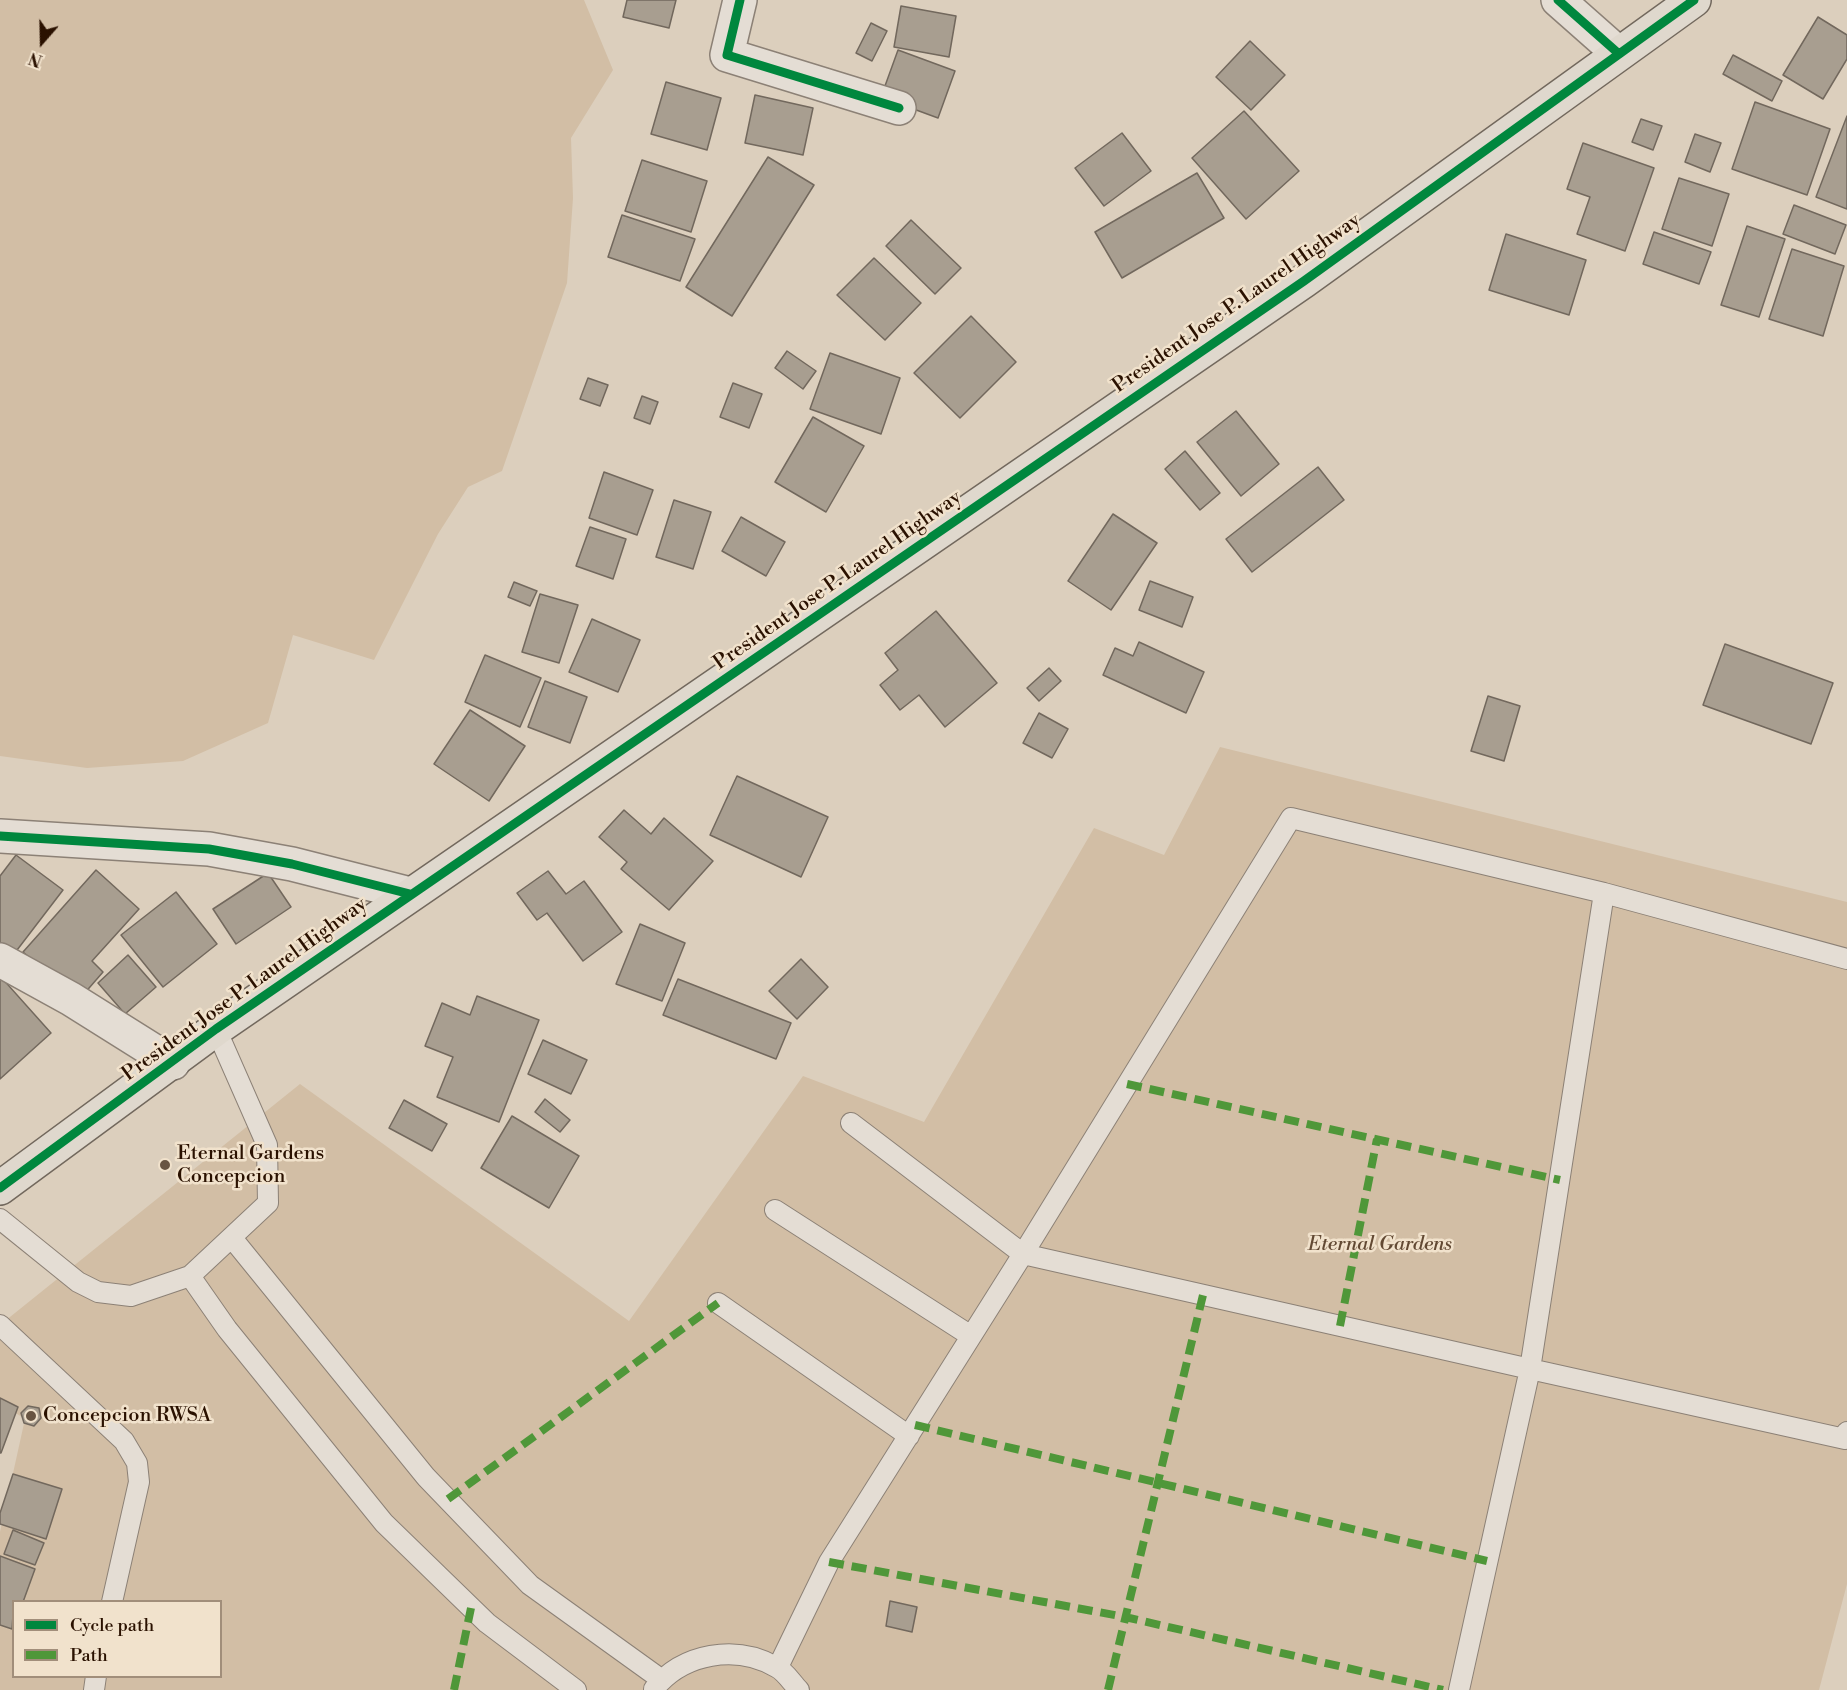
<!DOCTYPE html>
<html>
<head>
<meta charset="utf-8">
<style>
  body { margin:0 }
  #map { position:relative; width:1847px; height:1690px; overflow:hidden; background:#dccfbd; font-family:"Libre Bodoni",serif }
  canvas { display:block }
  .legend { position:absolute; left:12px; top:1600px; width:210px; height:78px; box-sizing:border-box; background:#f1e2cc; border:2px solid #a18e7a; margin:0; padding:8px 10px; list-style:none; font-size:18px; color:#2a1100 }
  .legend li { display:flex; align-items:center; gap:12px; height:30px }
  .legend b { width:30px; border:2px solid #a18e7a }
  .north { position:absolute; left:12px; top:12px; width:60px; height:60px; -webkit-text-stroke:4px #f1e2cc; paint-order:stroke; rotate:200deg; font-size:16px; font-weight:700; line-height:24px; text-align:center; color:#2a1100 }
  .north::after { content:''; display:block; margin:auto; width:21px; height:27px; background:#2a1100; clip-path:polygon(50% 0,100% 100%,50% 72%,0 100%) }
</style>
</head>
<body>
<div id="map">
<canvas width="1847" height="1690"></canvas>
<ul class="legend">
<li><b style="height:8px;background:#00873e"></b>Cycle path</li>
<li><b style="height:8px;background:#4f9739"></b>Path</li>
</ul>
<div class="north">N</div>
</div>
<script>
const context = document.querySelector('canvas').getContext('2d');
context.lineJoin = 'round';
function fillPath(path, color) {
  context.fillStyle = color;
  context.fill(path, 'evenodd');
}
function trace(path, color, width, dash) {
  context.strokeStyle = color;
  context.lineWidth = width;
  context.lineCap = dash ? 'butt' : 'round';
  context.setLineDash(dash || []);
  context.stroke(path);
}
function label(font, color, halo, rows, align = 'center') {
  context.font = font + ' "Libre Bodoni",serif';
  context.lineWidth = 5;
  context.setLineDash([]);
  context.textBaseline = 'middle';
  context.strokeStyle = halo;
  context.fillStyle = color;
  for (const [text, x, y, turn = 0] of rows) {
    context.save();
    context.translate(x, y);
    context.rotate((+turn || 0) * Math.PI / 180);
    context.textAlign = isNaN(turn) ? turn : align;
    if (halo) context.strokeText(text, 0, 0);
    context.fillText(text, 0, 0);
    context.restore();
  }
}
fillPath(new Path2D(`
  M0 0H584L613 70 571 138 573 198 567 283 502 471 468 487 438 534 374 660 293 635 268 723 183 761 87 768 0 756Z
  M1220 747 1847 902V1584L1819 1690H0V1532L25 1419 0 1403V1325L300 1084 629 1321 803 1076 924 1122 1094 828 1164 855ZM14 1602H220V1676H14Z`), '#d2bea5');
const building = new Path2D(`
  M627 0H676L669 28 623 17Z
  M901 6 956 16 949 57 894 47Z
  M1818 17 1847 35V59L1823 99 1783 75Z
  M871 23 887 31 872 61 856 53Z
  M1250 41 1285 75 1251 110 1216 77Z
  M898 50 955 71 938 118 881 97Z
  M1733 55 1782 81 1772 101 1723 74Z
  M666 82 721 98 707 150 651 134Z
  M755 95 813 108 803 155 745 143Z
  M1755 102 1830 129 1807 195 1732 169Z
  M1244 111 1299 171 1246 219 1192 158Z
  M1847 116V209L1816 197Z
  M1641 119 1662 126 1653 150 1632 142Z
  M1122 133 1151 171 1104 206 1075 168Z
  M1695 134 1721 143 1710 172 1685 162Z
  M1583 143 1654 168 1625 251 1577 234 1590 197 1567 189Z
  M768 157 814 185 732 316 686 287Z
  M642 160 707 181 691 232 625 211Z
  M1197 173 1224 218 1122 278 1095 232Z
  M1679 178 1729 194 1712 246 1662 229Z
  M1794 205 1846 225 1835 254 1783 234Z
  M622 215 695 239 680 281 608 257Z
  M911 220 961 268 935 294 886 246Z
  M1747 226 1785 239 1759 317 1721 305Z
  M1654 232 1711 252 1699 284 1643 264Z
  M1506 234 1586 260 1569 315 1489 290Z
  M1792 249 1844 266 1823 336 1769 319Z
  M874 258 921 303 885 340 837 295Z
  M971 316 1016 362 960 418 914 373Z
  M787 351 816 371 803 389 775 368Z
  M830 353 900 378 881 434 810 409Z
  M588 378 608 385 600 406 580 399Z
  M733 383 762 394 749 428 720 417Z
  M642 396 658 402 650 424 634 418Z
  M1236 411 1279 464 1241 496 1197 442Z
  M813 417 864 446 826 512 775 482Z
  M1185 451 1220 493 1200 510 1165 469Z
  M1318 467 1344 500 1252 572 1226 539Z
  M604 472 653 490 637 535 589 518Z
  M674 500 711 512 693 569 656 557Z
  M1113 514 1157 543 1111 610 1068 581Z
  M741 517 785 542 766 576 722 551Z
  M590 527 626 539 613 579 576 566Z
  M1150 581 1193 597 1182 627 1139 610Z
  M514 582 537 591 530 606 508 597Z
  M540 594 578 605 559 663 522 652Z
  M936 611 997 683 945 727 919 695 900 710 880 685 898 670 885 653Z
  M592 619 640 640 618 692 569 672Z
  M1139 642 1204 672 1186 713 1103 675 1115 648 1133 656Z
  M1725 644 1833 683 1811 744 1703 705Z
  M485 655 541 678 520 727 465 702Z
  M1049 668 1061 681 1039 701 1027 688Z
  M545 681 587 697 570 743 528 727Z
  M1488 696 1520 706 1504 761 1471 751Z
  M470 710 525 746 489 801 434 764Z
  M1039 713 1068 729 1052 758 1023 743Z
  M737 776 828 817 801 877 710 835Z
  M624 810 651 834 664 818 713 861 669 910 621 869 627 862 599 837Z
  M16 855 63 890 14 954 0 943V876Z
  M96 870 139 909 92 961 103 972 83 995 66 990 23 952Z
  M548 871 566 894 584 881 622 932 583 961 547 913 537 920 517 893Z
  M268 873 291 907 236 944 213 909Z
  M176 892 217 944 163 987 121 935Z
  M640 924 685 943 662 1001 616 984Z
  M128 955 156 987 125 1014 98 983Z
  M801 959 828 987 797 1019 769 991Z
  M0 976 51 1033 0 1079Z
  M678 979 791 1023 776 1059 663 1015Z
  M477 996 539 1020 499 1122 437 1097 453 1057 425 1046 442 1003 470 1015Z
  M543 1040 587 1060 571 1094 528 1074Z
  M545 1099 570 1120 560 1132 535 1112Z
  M404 1100 447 1124 432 1151 389 1128Z
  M512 1116 579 1156 549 1208 481 1168Z
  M0 1398 18 1407 1 1453H0Z
  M28 1406 39 1408 41 1418 34 1426 24 1423 21 1413Z
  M13 1474 62 1489 46 1539 0 1524V1513Z
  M13 1530 44 1543 35 1565 4 1554Z
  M0 1556 35 1569 23 1602H14L12 1629 0 1625Z
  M890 1601 917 1607 912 1632 886 1626Z`);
fillPath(building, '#a89e90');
trace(building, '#72685d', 1.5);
const service = new Path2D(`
  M1604 893 1530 1369 1845 1439 1847 1432
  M851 1123 1023 1254 1291 818 1604 893 1847 959
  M775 1210 971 1336
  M0 1219 78 1282 98 1292 131 1296 190 1276 268 1203 267 1145 216 1029
  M232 1238 426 1477 530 1585 662 1680
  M190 1276 227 1329 384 1523 487 1623 576 1690
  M718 1303 909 1436
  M0 1325 124 1441 137 1463 139 1482 112 1602
  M778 1667 829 1562 1023 1254 1530 1369 1459 1690
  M654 1689C683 1653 736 1644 776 1667 785 1671 792 1683 799 1690
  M94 1690 96 1676`);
const minor = new Path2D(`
  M740 0 727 55 899 108
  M1558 0 1618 53
  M0 836 209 849 292 864 410 894
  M0 960 71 999 173 1063`);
const trunk = new Path2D(`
  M0 1188 216 1029 1304 281 1694 0`);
trace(service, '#8c8176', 22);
trace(minor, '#8c8176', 36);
trace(trunk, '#72685d', 36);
trace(service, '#e4ddd4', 20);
trace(minor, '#e4ddd4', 33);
trace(trunk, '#dfd8cd', 33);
trace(new Path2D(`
  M1127 1084 1560 1180
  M1340 1326 1377 1139
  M915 1425 1487 1561
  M448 1499 718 1303
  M829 1562 1125 1617 1443 1690
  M454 1690 471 1608
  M1108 1690 1203 1295`), '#4f9739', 8, [15, 8]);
trace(new Path2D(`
  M740 0 727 55 899 108
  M1558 0 1618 53
  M0 836 209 849 292 864 410 894
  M0 1188 216 1029 1304 281 1694 0`), '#00873e', 9);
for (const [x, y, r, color] of [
  [165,1165,6,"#685442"],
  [31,1416,6,"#685442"]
]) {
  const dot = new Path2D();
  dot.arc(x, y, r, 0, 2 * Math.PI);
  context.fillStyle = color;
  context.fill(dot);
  trace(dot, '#f1e2cc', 2);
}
label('20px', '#2a1100', '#f1e2cc', [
  ["President Jose P. Laurel Highway",1237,304,-35],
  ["President Jose P. Laurel Highway",838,581,-35],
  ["President Jose P. Laurel Highway",245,990,-36]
]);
label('20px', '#2a1100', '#f1e2cc', [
  ["Eternal Gardens",177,1154],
  ["Concepcion",177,1177],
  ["Concepcion RWSA",43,1416]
], 'left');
label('italic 20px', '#624933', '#f1e2cc', [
  ["Eternal Gardens",1380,1245]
]);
</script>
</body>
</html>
